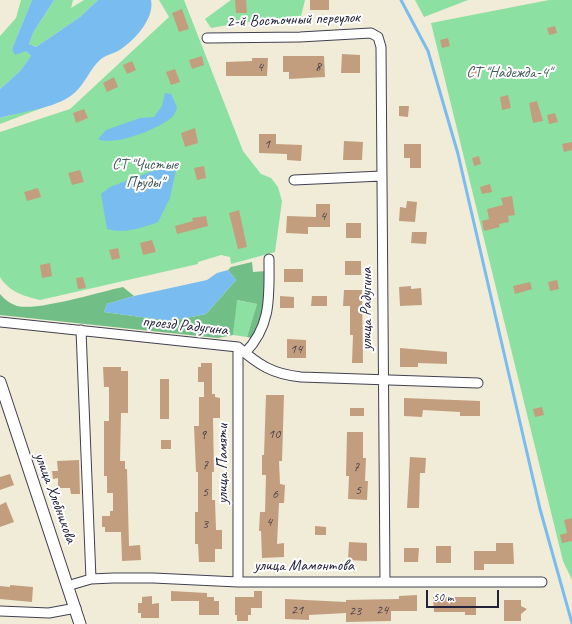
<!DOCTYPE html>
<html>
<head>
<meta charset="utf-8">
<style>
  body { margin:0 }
  #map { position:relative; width:572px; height:624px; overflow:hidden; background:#f0ecd7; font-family:Caveat,sans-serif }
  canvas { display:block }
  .scale { position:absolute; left:426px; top:590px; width:73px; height:18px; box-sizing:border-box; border:2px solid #22223b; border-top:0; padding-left:5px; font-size:12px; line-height:14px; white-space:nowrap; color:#22223b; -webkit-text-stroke:3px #fff; paint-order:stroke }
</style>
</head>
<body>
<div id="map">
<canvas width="572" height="624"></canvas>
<div class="scale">50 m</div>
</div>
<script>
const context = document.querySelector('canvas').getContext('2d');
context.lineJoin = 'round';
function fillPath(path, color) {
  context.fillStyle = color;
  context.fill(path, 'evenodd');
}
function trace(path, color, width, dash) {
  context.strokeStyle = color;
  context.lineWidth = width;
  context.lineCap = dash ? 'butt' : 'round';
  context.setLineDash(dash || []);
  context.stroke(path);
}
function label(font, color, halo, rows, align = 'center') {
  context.font = font + ' Caveat,sans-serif';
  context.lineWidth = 4;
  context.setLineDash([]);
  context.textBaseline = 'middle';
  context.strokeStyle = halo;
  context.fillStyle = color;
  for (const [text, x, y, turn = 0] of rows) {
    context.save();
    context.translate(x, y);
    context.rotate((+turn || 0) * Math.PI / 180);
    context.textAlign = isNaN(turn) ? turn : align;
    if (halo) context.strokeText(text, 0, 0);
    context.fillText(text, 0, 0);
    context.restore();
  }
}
fillPath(new Path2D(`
  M21 0H32L12 49 26 51 31 56 19 72 0 89V36L16 18Z
  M54 0H73L71 8 84 0H98L80 17 36 47 29 44 33 33Z
  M159 0H184L243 151 261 174 271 178 278 187 282 201 275 252 231 264 230 257 221 255 198 262V264L40 300C24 296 9 292 0 277V132L70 109 169 17Z
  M231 0H305L301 16C271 20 241 22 211 28L205 19Z
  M415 0H468L424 17Z
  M549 0H572V580L563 561 431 23Z
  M55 103 0 124V118Z
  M236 300 257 304 247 337 233 335Z`), '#8ce0a1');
fillPath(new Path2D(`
  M252 262 253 272 266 271C265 287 265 329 252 338L247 337 257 304 237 300 233 335 218 338 0 315V294C4 299 11 304 17 306 39 311 99 292 123 287L134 296 107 304 104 312 171 321 206 314 236 280 228 270 231 267Z`), '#71be87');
fillPath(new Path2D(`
  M32 0H54L33 33 29 44 36 47 80 17 98 0H151C155 19 133 42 118 51 112 54 106 55 101 59 90 68 85 85 72 95 53 109 23 111 0 118V89L19 72 31 56 26 51 15 55 12 49Z
  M165 93 171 94 177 107C176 111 174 116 171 118 158 129 113 147 98 139L106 130 140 118 154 117 162 106Z
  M164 167 176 170 170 198 158 222C141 228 125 234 107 229L101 194 110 187Z
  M228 270 236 280 206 314 171 321 104 312 107 304 134 296 207 280 217 273Z`), '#79bcef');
trace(new Path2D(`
  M401 0 428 51 458 154 540 509 572 623`), '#79bcef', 3);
fillPath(new Path2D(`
  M235 0H246L247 13H236Z
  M310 0H329V10H310Z
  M182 9 189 29 179 32 172 13Z
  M555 26 557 33 549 35 547 28Z
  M448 38 450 46 442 48 440 40Z
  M342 54 360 55V73H341Z
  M202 56 204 65 192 69 189 60Z
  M283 56H324L325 77 289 79V72H283Z
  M252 58H268L267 76H226V62L252 61Z
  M132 61 136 70 127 74 123 65Z
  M175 69 180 82 171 85 166 72Z
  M478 69 479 77 470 79 468 71Z
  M114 77 118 87 107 92 103 83Z
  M508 95 511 108 502 110 500 97Z
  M537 101 543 121 533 123 529 103Z
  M399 106H409L408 117 399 116Z
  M84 109 88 118 76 123 73 113Z
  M555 113 558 122 549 124 547 115Z
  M195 128 198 143 185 147 181 133Z
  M259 134H276V144L302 145 301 161 287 160V154L259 153Z
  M344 141 363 142 362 160H343Z
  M572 142V150L564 152 562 144Z
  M404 144H421V168H410V158H404Z
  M479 156 481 164 474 166 472 158Z
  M204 166 206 178 197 180 194 168Z
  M80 170 84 182 72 185 68 173Z
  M490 184 492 192 482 194 480 187Z
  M38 188 41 197 27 201 24 192Z
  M512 196 515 215 508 216 509 222 499 224 500 227 484 231 482 221 489 219 487 209 503 205 501 198Z
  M407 201 417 202 415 222 399 221 400 207 406 208Z
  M316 204H330V227H308V234L286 233 287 216 316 217Z
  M239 210 247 247 238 249 229 213Z
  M206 216 208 226 177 234 175 226 193 221 192 218Z
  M346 223H361V238H346Z
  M412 232H427L426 244 411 243Z
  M152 240 156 252 143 255 140 243Z
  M118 248 120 258 112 260 109 250Z
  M345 261H361V275H345Z
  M50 263 52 276 42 278 40 265Z
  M284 269H303V282H284Z
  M83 277 86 288 78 289 76 278Z
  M557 280 559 289 550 291 548 282Z
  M530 282 532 289 515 294 513 286Z
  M411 286V289L421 288 422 305 400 306 399 287Z
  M344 290H362L363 363H352L353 335H350V306H343Z
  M280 296 294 297V308H280Z
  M312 296H327V306H311Z
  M287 339 306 340V358H287Z
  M400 348 447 352V364L418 363V367H400Z
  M201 363H212V394H215V397L220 398V418H213L214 472H212V500H215L216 530H222V549H215V562H199L198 544H195V512H198V472H196L194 426H199V397H204V382H198V367H201Z
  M103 367H121V371H128V413H121L120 461H125V469H127L129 546 140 545 141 560 122 561 121 532H105V527H102V516H110V511H113V493H107V476H104V421H109V387H104Z
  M160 379H169V419H160Z
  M266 395H284L282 461H279L280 484 285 485 284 503H279L277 544 284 543V557L262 558 261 531H259L260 512H265L266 475H262V455H264Z
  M404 398 480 401V416H460V412L423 410 422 417 404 416Z
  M542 407 544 415 535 417 533 409Z
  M350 408H364V416H350Z
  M347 432H363V458H366L365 481H368L367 500 348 499 349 476H346Z
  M161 440H171V449H161Z
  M410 457 426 458 425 473H420L419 508H407Z
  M79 460 80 494H71L70 488H58V478L53 479 52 471H58L57 461Z
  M10 474 14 485 0 490V477Z
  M6 502 14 522 0 527V505Z
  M572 518V541L562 543 560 535 567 533 564 520Z
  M315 526 326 527V535H315Z
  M349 542 367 543V561L348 560Z
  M496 543H513L514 564H484V570H474V551H496Z
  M436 546H451V563H436Z
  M404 548H419L418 562H404Z
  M10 585 33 587 32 602 0 599V586L10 587Z
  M171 591 207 593V597H214V601H219V615H199V601H171Z
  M254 591H262V608H251V615H248V621H237V615H235V597H254Z
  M417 595V611H391V621L346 622V613L309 615V620L285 619V599L346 602V600L399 599V596Z
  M152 596V604L159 603V618H141V613H138V603H142V597Z
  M433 597H476V615H465V612H434Z
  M504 600H521V606L527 609 521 614V621H504Z`), '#c29e7f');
const minor = new Path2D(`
  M207 38 300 37 371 33 378 37 381 47 385 581
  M294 180 382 176
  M0 322 238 347C259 365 272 374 301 377L478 383
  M81 330 91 579
  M245 353C272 325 269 296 269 259
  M238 582V347
  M67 586 91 579 113 578H153L238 582H542
  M0 611 49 613 76 608`);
const tertiary = new Path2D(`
  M0 382 80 624`);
trace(minor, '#414052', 11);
trace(tertiary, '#414052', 13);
trace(minor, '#fff', 9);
trace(tertiary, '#fff', 11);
label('14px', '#4a414c', null, [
  ["4",260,67],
  ["8",318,67],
  ["1",267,144],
  ["4",323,216],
  ["14",296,349],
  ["10",274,434],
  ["9",203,435],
  ["7",205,465],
  ["7",356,467],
  ["5",358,490],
  ["5",205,492],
  ["6",275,494],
  ["4",269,522],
  ["3",205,524],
  ["21",297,610],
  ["24",382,610],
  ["23",355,611]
]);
label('16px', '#22223b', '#fff', [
  ["2-й Восточный переулок",293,20,-2],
  ["улица Радугина",367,309,-90],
  ["проезд Радугина",185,326,6],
  ["улица Памяти",223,464,-90],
  ["улица Хлебникова",55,498,70],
  ["улица Мамонтова",304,566]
]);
label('16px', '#425b5a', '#fff', [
  ["СТ \"Надежда-4\"",509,73],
  ["СТ \"Чистые",145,165],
  ["Пруды\"",145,183]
]);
</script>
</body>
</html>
